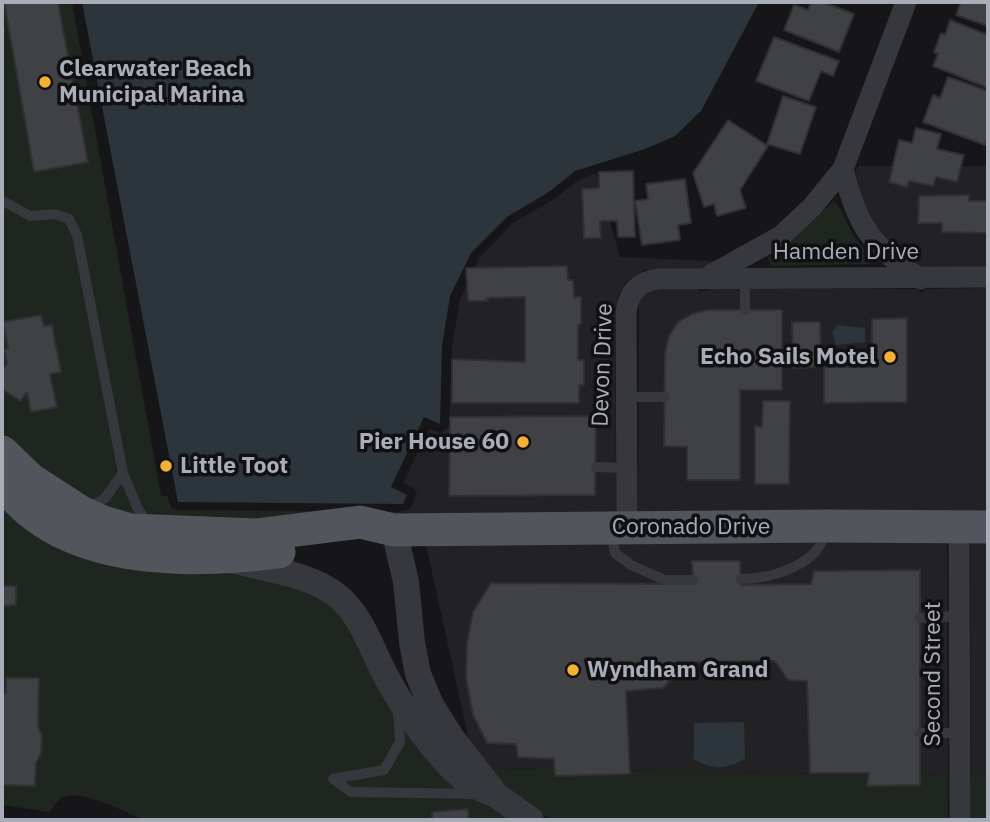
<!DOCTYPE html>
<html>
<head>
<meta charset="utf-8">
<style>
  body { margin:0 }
  #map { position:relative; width:990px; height:822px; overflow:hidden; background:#161618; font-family:"IBM Plex Sans",sans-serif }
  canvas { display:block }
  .frame { position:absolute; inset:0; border:4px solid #a8adb8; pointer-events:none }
</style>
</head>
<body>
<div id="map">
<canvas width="990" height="822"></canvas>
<div class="frame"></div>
</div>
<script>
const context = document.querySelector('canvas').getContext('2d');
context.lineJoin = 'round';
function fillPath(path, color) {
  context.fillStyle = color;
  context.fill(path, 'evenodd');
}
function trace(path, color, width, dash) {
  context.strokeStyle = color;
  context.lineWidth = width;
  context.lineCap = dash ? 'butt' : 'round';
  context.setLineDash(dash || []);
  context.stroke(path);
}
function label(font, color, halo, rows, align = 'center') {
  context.font = font + ' "IBM Plex Sans",sans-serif';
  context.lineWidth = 7;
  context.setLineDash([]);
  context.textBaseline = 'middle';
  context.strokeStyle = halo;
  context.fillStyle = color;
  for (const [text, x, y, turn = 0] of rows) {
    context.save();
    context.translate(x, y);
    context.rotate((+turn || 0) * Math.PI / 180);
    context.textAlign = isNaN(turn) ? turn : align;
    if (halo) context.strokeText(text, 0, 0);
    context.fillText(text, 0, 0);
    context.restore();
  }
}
fillPath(new Path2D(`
  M857 166H988V267L925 268 895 248 875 224 863 200 855 171 859 167Z
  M596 173 620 257 716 261 701 268 645 270 627 281 618 296 615 313 616 517 409 520 398 512 410 509 417 493 414 489 403 483 429 429 441 433 449 427 452 346 460 299 479 258 513 223 554 199 580 179Z
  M715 288 917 289 922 293 926 289 988 288V517H638L639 303 643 295 651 290 697 289 700 292Z
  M947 537 948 776 490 768 469 741 425 540Z
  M970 537H988V776H971Z`), '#222225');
fillPath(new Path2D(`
  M2 2H72L161 496H167L172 508 178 510 398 512 409 520 254 525 157 522 87 503 2 437Z
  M834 201 840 208 853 235 872 260 871 264 771 266 768 258 772 254 800 232Z
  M2 499 218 569 309 591 332 606 355 635 385 696V703H389L488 803 511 820H144C127 813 82 789 64 797 58 799 54 807 49 812L2 805Z
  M490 768 948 776V820H552C527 806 507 791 490 768Z
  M971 776H988V820H971Z`), '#1e261f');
fillPath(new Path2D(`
  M82 2H759L701 111 675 136 645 149 575 171 549 192 507 217 471 253 450 296 442 346 440 424 424 417 391 487 407 495 403 504 178 502Z
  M837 325 865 328V342L836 345 832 333Z
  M744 722 745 758C728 770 712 770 694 759V723Z`), '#2c353c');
const building = new Path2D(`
  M4 2H58L88 162 34 172Z
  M811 2H823L854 14 839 52 784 30 794 5 808 10Z
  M961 2H988V26L956 15Z
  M950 20 988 35V88L933 66 938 54 934 52 941 33 945 35Z
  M774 37 839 61 833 76 821 71 809 101 756 81Z
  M948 77 988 91V136L985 145 923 122 933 95 940 98Z
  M783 96 816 107 800 154 767 144Z
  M728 120 768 146 740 190 746 208 717 216 714 204 704 207 693 173Z
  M916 128 941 134 937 149 964 155 957 182 936 177 933 186 909 181 907 187 889 182 899 140 912 143Z
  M633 171 635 237H618L617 221H600L601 238H584L582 189 599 188V172Z
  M685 179 691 223 678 225 680 240 642 245 635 201 648 199 646 184Z
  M969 195V201H988V233L942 232V223H918L919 196Z
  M567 266 568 280H573L574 297H581V324L578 325V360H584V385H579V403H452V359L525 362V297L487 298 488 301H468L466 268Z
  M708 310H782V390H740V480H687V447L664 446 665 353 669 336 678 322 692 314Z
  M41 315 44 326 52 325 61 372 50 374 57 407 31 412 27 392 20 401 2 389V371L7 363 4 349 8 348 3 322Z
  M907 318V402L824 403V367H872V319Z
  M792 322H820L821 367 793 368Z
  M763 401H790L789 484H755V426L762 427Z
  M596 416 595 495 449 496 450 417Z
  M692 561H740L741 585 811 584 814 571 920 570V785L867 786 869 773H810L807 681 788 680 775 661 687 662 663 688 626 691 630 774 555 776 554 759 518 757 516 744 487 743 473 715 466 678 467 643 473 612 491 583 693 584Z
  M2 586H16V605L2 606Z
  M6 678H39L38 726 42 736 41 753 36 763 35 786 2 785V693H6Z
  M988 684V777H987Z
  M468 809 469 820H420L432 819V812Z`);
fillPath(building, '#404145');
trace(building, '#303034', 2);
trace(new Path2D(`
  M3 201 30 216 55 214 69 219 77 235 123 473 137 507 148 524
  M745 310V278
  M626 397H665
  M596 467 627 468
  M89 508 105 498 123 473
  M611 530 615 553 631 565 665 580H693
  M741 579C771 579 820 565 825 531
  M920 618 959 616
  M920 733H959
  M333 779 351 792 477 794
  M333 779 384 770 400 742 398 709`), '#37383d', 10);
trace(new Path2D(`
  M843 169C859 229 870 244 921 279
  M709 276 781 236 812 207 843 169 906 2
  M627 527 626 312C629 292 638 281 659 279L988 277
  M959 527 960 820`), '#37383d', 21);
trace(new Path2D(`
  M394 530 406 582 412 642 418 674 431 705 451 737 496 795 531 820
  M235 561C270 570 312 574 340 598 359 615 368 639 379 662 395 697 433 754 463 778 472 786 485 790 496 795`), '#37383d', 26);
trace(new Path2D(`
  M2 452 30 479 81 512 103 522 131 530 255 535 360 522 394 530 826 526 988 527
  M2 484C11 493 19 503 29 511 93 565 200 562 279 552`), '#53555c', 33);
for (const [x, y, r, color] of [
  [45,82,7,"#f2b134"],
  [890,357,7,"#f2b134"],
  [523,442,7,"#f2b134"],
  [166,466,7,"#f2b134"],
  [573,670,7,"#f2b134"]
]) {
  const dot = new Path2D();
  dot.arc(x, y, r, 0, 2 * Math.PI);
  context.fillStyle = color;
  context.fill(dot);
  trace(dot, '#111113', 2.5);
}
label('bold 23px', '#a8adb8', '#111113', [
  ["Clearwater Beach",59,69],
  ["Municipal Marina",59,95],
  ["Echo Sails Motel",876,357,"right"],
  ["Pier House 60",509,442,"right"],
  ["Little Toot",180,466],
  ["Wyndham Grand",587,670]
], 'left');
label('23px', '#a8adb8', '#111113', [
  ["Hamden Drive",846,252],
  ["Devon Drive",603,365,-88],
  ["Coronado Drive",691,527],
  ["Second Street",933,674,-90]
]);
</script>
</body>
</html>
